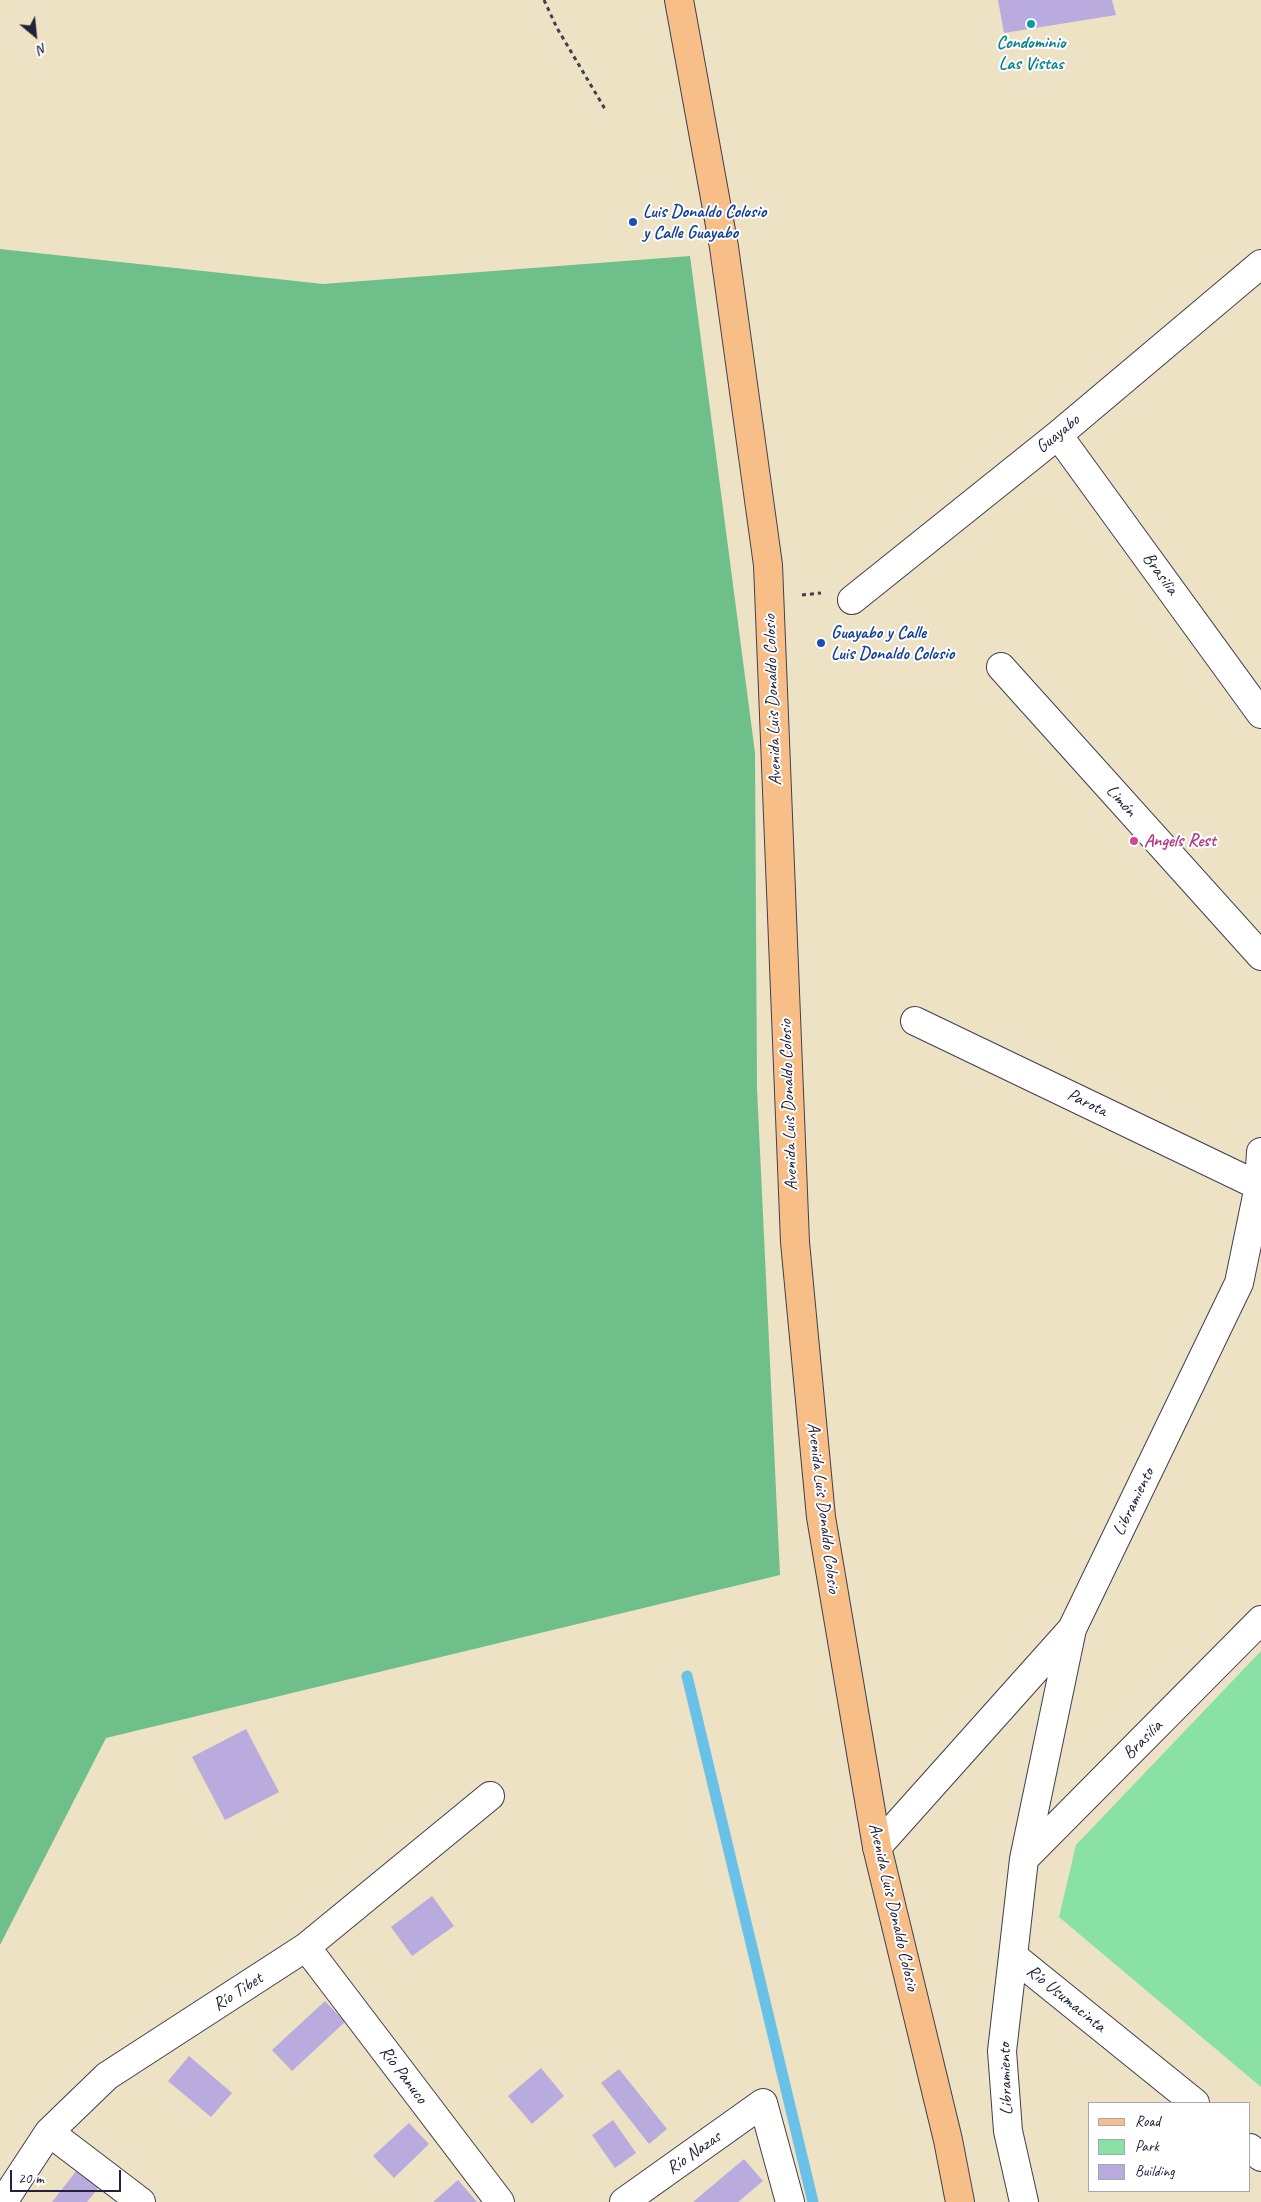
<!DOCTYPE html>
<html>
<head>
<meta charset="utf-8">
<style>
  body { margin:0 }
  #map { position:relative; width:1261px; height:2202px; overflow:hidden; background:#ede2c4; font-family:Caveat,sans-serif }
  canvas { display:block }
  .legend { position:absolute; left:1088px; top:2102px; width:162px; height:90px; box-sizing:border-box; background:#fff; border:1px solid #a7a7b1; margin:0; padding:6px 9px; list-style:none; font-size:15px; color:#22223b }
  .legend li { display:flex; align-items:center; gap:10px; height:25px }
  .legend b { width:25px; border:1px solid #a7a7b1 }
  .north { position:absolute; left:10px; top:10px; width:50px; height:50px; -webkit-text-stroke:4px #fff; paint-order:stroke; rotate:152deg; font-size:14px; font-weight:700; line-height:20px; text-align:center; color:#22223b }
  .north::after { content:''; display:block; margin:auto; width:18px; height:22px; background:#22223b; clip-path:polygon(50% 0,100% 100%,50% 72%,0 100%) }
  .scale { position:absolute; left:10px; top:2170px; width:111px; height:22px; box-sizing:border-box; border:2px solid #22223b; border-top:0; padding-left:6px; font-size:15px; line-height:18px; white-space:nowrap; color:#22223b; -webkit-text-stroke:4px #fff; paint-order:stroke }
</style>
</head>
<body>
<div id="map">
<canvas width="1261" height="2202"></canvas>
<ul class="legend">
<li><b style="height:6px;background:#f7be87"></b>Road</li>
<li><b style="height:14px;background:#89e1a5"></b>Park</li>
<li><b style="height:14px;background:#b9abde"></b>Building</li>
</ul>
<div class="north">N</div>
<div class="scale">20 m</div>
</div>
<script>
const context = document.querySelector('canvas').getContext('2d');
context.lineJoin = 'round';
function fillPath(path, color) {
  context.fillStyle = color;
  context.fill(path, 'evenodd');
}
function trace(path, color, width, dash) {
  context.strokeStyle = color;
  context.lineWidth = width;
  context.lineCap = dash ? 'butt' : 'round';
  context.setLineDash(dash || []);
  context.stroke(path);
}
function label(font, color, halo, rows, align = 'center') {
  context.font = font + ' Caveat,sans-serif';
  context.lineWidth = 4;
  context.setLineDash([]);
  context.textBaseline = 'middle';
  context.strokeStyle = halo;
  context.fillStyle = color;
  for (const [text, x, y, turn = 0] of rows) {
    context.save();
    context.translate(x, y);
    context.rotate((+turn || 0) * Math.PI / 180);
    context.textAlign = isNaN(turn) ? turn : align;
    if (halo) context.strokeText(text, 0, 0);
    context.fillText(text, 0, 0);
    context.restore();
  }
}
fillPath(new Path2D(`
  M1261 1651V2087L1059 1917 1076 1845Z`), '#89e1a5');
fillPath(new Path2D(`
  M0 249 323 284 690 256 755 753 757 1088 780 1575 106 1738 0 1945Z`), '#6ebf8a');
trace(new Path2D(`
  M687 1676 813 2202`), '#6ac1e7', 11);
fillPath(new Path2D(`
  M998 0H1112L1116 15 1004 33Z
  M246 1729 279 1792 225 1820 192 1757Z
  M432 1896 454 1926 412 1956 391 1927Z
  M325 2001 345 2022 292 2071 272 2050Z
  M189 2056 232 2093 211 2117 168 2081Z
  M541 2068 564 2096 532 2124 508 2096Z
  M619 2069 667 2129 649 2144 601 2083Z
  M613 2120 636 2153 615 2168 592 2135Z
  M409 2123 429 2144 394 2178 373 2156Z
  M744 2159 763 2181 738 2202H693Z
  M77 2170 99 2187 87 2202H52Z
  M458 2180 477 2202H433Z`), '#b9abde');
const street = new Path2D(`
  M1058 435 1261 714
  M852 600 1058 435 1261 264
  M1001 667 1261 956
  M915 1021 1259 1186
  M877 1847 1071 1630
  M1024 1859 1261 1620
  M306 1947 500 2202
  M1013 1956 1002 2051 1008 2131 1024 2202
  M1195 2103 1013 1956 1024 1859 1072 1629 1239 1283 1259 1186 1261 1152
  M49 2132 141 2202
  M1250 2148 1261 2157
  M3 2202 49 2132 107 2076 306 1947 490 1796
  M624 2202 763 2103 790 2202`);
const primary = new Path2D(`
  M679 0 724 247 768 565 795 1242 821 1517 877 1847 948 2140 960 2202`);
trace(street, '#403f50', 30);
trace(primary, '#403f50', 30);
trace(new Path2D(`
  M544 0 557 28 605 109
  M802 595 821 593`), '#403f50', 3, [4, 4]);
trace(street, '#fff', 28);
trace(primary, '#f7be87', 28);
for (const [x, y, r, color] of [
  [1031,24,5,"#0f9aa8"],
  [633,222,5,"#1a4fb4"],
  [821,643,5,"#1a4fb4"],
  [1134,841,5,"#d1479c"]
]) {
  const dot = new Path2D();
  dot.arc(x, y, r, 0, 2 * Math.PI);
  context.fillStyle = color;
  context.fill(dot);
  trace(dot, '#fff', 2);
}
label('bold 18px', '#0d838f', '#fff', [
  ["Condominio",1031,43],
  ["Las Vistas",1031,64]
]);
label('bold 18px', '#164399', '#fff', [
  ["Luis Donaldo Colosio",643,212],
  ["y Calle Guayabo",643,233],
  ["Guayabo y Calle",831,633],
  ["Luis Donaldo Colosio",831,654]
], 'left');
label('18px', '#22223b', '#fff', [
  ["Guayabo",1058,434,-39],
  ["Brasilia",1160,574,54],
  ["Avenida Luis Donaldo Colosio",773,700,-92],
  ["Limón",1121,801,48],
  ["Parota",1087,1103,26],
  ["Avenida Luis Donaldo Colosio",789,1105,-92],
  ["Libramiento",1134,1502,-64],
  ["Avenida Luis Donaldo Colosio",823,1508,83],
  ["Brasilia",1143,1740,-45],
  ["Avenida Luis Donaldo Colosio",893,1907,77],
  ["Río Tibet",238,1992,-33],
  ["Río Usumacinta",1066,1999,39],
  ["Río Panuco",403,2075,53],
  ["Libramiento",1006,2079,-92],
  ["Río Nazas",694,2153,-35]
]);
label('bold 18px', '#b23c85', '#fff', [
  ["Angels Rest",1144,841]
], 'left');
</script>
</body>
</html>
